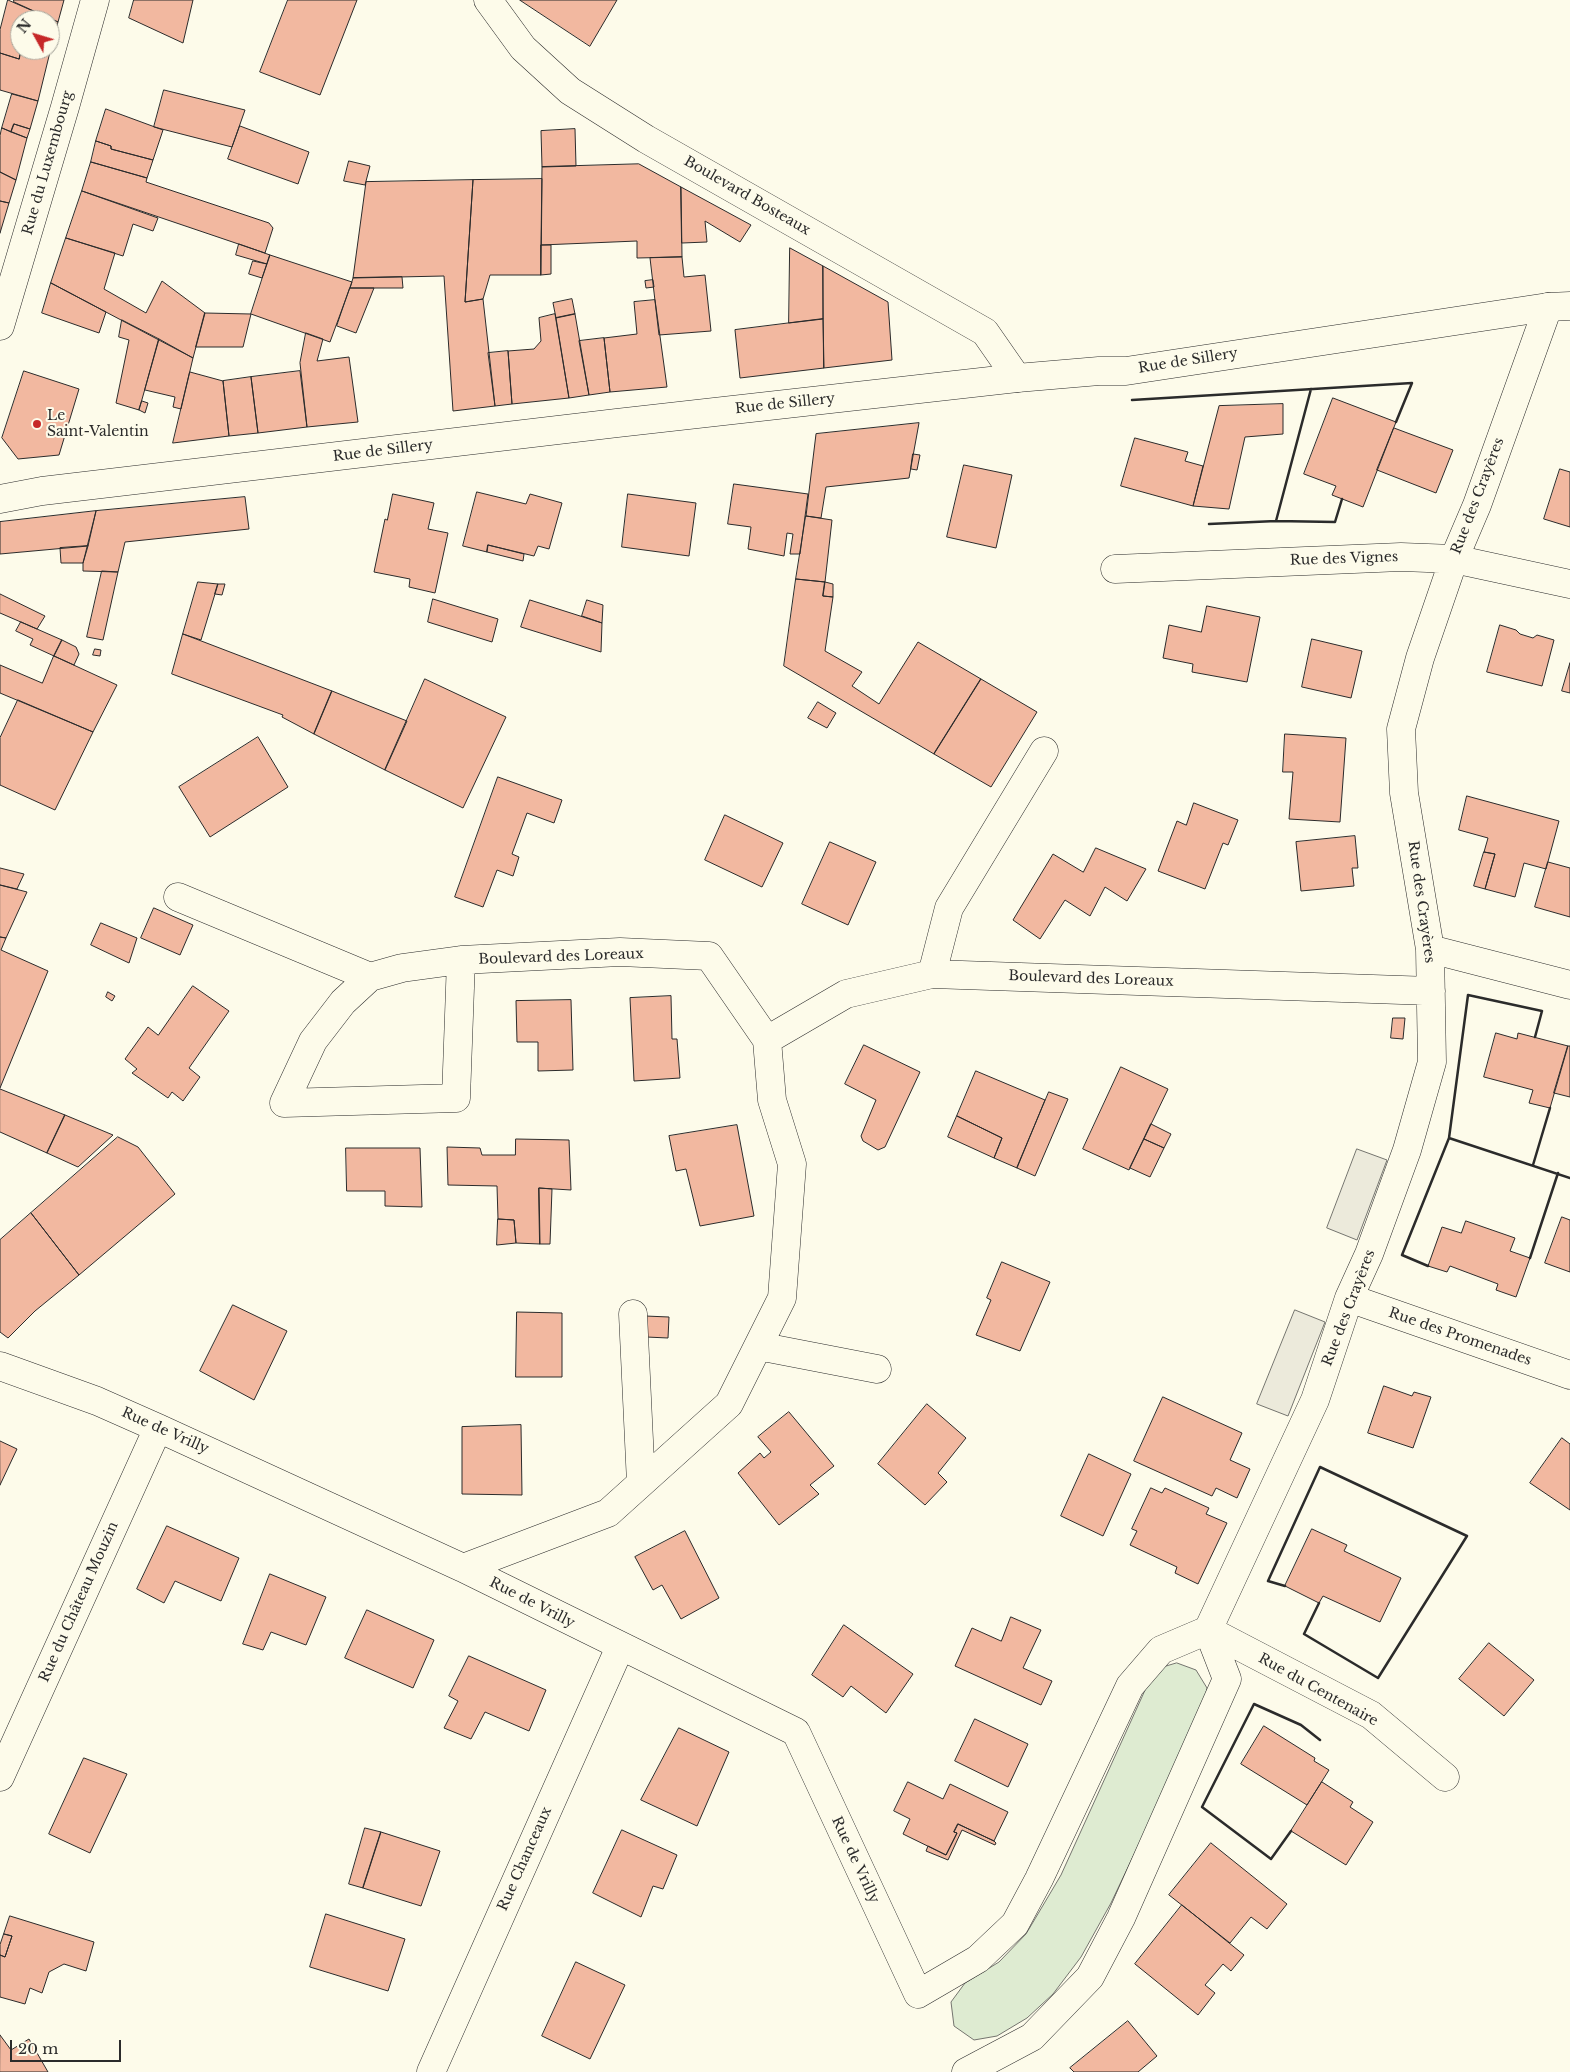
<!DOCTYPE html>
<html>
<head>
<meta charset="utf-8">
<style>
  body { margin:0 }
  #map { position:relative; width:1570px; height:2072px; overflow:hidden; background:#fdfbea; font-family:"Libre Baskerville",serif }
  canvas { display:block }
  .north { position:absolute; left:10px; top:10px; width:50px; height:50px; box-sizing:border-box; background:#fdfbea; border:1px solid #a9a89e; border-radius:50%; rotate:309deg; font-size:14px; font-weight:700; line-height:20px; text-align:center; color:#2b2b2b }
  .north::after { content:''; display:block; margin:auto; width:18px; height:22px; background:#c62828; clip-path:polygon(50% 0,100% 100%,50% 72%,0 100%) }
  .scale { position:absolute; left:10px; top:2040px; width:111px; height:22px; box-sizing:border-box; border:2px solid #2b2b2b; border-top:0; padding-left:6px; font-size:15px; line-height:18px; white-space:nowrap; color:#2b2b2b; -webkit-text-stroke:4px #fdfbea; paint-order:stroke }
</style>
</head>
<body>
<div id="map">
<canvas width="1570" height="2072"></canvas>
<div class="north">N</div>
<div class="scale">20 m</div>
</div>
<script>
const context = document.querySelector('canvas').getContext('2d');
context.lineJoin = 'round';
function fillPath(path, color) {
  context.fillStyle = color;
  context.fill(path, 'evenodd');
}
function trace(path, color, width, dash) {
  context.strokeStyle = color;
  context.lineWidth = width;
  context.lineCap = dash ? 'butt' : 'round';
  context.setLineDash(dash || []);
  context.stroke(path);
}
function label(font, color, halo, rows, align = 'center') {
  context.font = font + ' "Libre Baskerville",serif';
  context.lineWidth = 4;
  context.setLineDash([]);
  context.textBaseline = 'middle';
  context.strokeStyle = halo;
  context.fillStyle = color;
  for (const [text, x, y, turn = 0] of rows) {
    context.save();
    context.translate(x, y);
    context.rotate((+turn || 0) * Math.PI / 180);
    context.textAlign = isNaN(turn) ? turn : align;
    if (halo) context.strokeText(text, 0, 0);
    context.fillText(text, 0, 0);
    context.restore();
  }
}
const green = new Path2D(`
  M1177 1663 1196 1670 1207 1688 1203 1709 1111 1903 1081 1957 1053 1994 1027 2018 997 2036 974 2040 954 2026 951 2002 965 1983 999 1962 1026 1934 1061 1875 1146 1688 1157 1669Z`);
fillPath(green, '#deebd1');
trace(green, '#74746e', 1);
const parking = new Path2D(`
  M1357 1149 1387 1160 1357 1240 1327 1228Z
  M1295 1310 1325 1322 1288 1416 1257 1404Z`);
fillPath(parking, '#eceadb');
trace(parking, '#74746e', 1);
const building = new Path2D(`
  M8 0 58 22 50 52 43 50H50V20H20L21 50 19 59 0 53V30Z
  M14 0H64L58 22 14 2Z
  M134 0H193L183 43 129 18Z
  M288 0H357L320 95 260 72Z
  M520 0H617L590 46Z
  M21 50H43L50 52 38 101 0 90V53L19 59Z
  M164 90 245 110 232 147 154 127Z
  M12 94 38 101 30 129 14 124 11 132 2 128Z
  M106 109 163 130 153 160 111 149V146L96 141Z
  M14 124 30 129 27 138 11 132Z
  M240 126 309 152 298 184 228 159Z
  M2 128 27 138 16 180 0 172V136Z
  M575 129 576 166 542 167 541 131Z
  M96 141 111 146V149L153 160 147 178 91 162Z
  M349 161 370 166 365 185 344 181Z
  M91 162 147 178 146 182 269 223 273 228 265 253 82 191Z
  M639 164 681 187 682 257 637 258V241L541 245 542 167Z
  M0 172 16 180 9 203 0 201Z
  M542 179 541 275H490L483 299 465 302 473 180Z
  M473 180 465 302 483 299 495 406 453 411 444 276 353 278 366 182Z
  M681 187 751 225 740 242 705 221 707 242 682 243Z
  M82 191 158 218 153 231 133 224 123 256 66 238Z
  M0 201 9 203 0 233Z
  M66 238 115 253 104 289 146 313 162 281 205 313 193 358 51 283Z
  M239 244 270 255 267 264 236 255Z
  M541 245H551V274L541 275Z
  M790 248 823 266V319L789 323Z
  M270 255 352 282 330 342 251 314Z
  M682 257 684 277 705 275 711 331 659 335 650 258Z
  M253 261 267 264 262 278 249 274Z
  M823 266 888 302 892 360 824 368Z
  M402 277 403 288H350L353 278Z
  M653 280 654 287 646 288 645 281Z
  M51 283 106 312 99 333 42 313Z
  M350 288H374L356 333 337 326Z
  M572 299 575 314 556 318 553 303Z
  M655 300 667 387 610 392 604 338 637 334 634 302Z
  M205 313 251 314 243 347H196Z
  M555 314 569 398 512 404 508 351 534 349 541 341 539 318Z
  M575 314 589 395 569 398 556 318Z
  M823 319 824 368 740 378 735 330Z
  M122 320 159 339 139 410 116 403 129 340 119 337Z
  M306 333 323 339 317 361 349 357 358 422 307 427 300 363Z
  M604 338 610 392 589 395 579 341Z
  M159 339 193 358 181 409 173 407 175 397 145 390Z
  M508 351 512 404 495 406 488 353Z
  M24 371 79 389 59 455 18 459 2 438Z
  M300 371 307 427 258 433 251 377Z
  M190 372 223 381 229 436 173 443Z
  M251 377 258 433 229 436 223 381Z
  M1333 398 1396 422 1363 507 1332 495 1336 486 1304 474Z
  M142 401 148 403 145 413 139 410Z
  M1283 404V434L1245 437 1229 509 1193 506 1219 406Z
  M919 423 909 478 826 487 821 518 806 516 816 434Z
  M1394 428 1453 450 1436 493 1377 470Z
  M1135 438 1188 452 1185 461 1203 466 1193 506 1121 486Z
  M913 454 920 455 917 470 911 469Z
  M964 465 1012 475 996 548 947 537Z
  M1560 469 1570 472V527L1544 519Z
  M734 484 808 494 800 554H790L793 534 787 533 784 556 748 549 751 527 728 524Z
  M477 492 526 504 530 494 562 503 549 549 538 546 534 556 488 545 487 552 463 546Z
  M393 494 434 503 428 529 448 533 435 593 409 587 410 579 374 572 385 519 387 520Z
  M628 494 696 503 689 556 622 547Z
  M245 497 249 529 125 542 118 572 83 571V563L96 511Z
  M96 511 88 546 0 554V522Z
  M806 516 832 520 825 582 796 579Z
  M488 545 524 554 523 561 487 552Z
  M88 546 83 563H61L60 548Z
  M102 571 118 572 103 640 87 637Z
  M796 579 825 582 823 596 833 597 825 651 862 672 852 686 879 704 918 642 981 679 934 754 784 666Z
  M198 582 218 584 201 640 183 634Z
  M825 582 833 584V597L823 596Z
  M218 584H225L222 595 215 594Z
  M0 594 45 616 37 629 0 613Z
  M433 599 498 619 492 642 428 622Z
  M530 600 602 623 601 652 521 627Z
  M587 600 603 605 602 623 582 616Z
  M1207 606 1260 617 1247 682 1192 672 1193 664 1163 658 1169 625 1201 632Z
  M21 622 62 640 54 656 30 645 33 639 16 631Z
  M1500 625 1516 630 1520 634 1533 638 1537 635 1554 640 1542 686 1487 672Z
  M183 634 332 691 314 734 282 717 283 715 172 674Z
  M1312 639 1362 651 1351 698 1302 687Z
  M62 640 76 647 79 654 74 665 54 656Z
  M95 649 101 650 100 656 93 655Z
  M54 656 117 685 93 732 0 693V665L42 683Z
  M1570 663V693L1562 691Z
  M425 679 506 717 463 808 385 770Z
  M981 679 1037 712 991 787 934 754Z
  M332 691 407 721 385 770 314 734Z
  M18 700 93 732 55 810 0 785V738Z
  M818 702 836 713 827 728 808 718Z
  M1285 734 1346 738 1340 822 1289 819 1293 772H1283Z
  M258 737 288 787 210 837 179 787Z
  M498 777 562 800 554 823 527 813 512 854 519 857 513 876 497 870 483 907 455 897Z
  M1467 796 1559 821 1546 869 1524 863 1515 897 1485 889 1495 854 1484 852 1488 838 1459 830Z
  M1194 803 1238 820 1228 845 1223 843 1205 889 1158 871 1177 821 1186 825Z
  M725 815 783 843 762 887 705 860Z
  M1355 836 1358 868H1352L1354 886 1301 891 1296 842Z
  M830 842 876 862 848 925 802 904Z
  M1096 848 1146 869 1127 901 1105 887 1090 916 1065 900 1040 939 1013 920 1053 854 1083 872Z
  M1484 852 1495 854 1485 889 1474 886Z
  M1548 862 1570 868V917L1535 907Z
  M0 868 24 874 17 889 0 885Z
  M0 885 27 892 6 938 0 937Z
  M154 908 193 925 180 955 141 938Z
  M101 923 137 938 129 963 91 945Z
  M0 937 6 938 1 950 48 971 0 1088Z
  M193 986 229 1011 189 1068 200 1077 183 1101 172 1092 168 1098 132 1073 137 1069 125 1059 148 1027 158 1035Z
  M108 992 115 996 112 1001 106 997Z
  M671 996 672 1039H677L680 1078 634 1081 630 998Z
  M571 1000 573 1070 538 1071V1042H517L516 1001Z
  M1393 1018H1405L1403 1039 1391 1038Z
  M1496 1033 1517 1039 1518 1033 1568 1046 1550 1108 1529 1103 1533 1090 1484 1077Z
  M864 1045 920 1072 885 1147 878 1150 863 1141 861 1136 876 1100 845 1084Z
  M1568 1046H1570V1097L1554 1093Z
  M1121 1067 1168 1089 1129 1170 1083 1149Z
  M976 1071 1045 1100 1017 1168 994 1158 1002 1138 957 1116Z
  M0 1089 65 1115 47 1153 0 1132Z
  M1049 1092 1068 1099 1035 1176 1017 1168Z
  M65 1115 113 1135 78 1167 47 1153Z
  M957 1116 1002 1138 994 1158 948 1137Z
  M1151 1124 1171 1134 1164 1148 1144 1139Z
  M737 1125 754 1216 700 1226 686 1169 676 1171 669 1136Z
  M118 1137 138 1147 175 1194 79 1275 31 1213Z
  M516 1139 569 1140 571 1190 539 1188 540 1244 516 1243 514 1220 498 1219 497 1186 448 1185 447 1147 480 1148 482 1155H515Z
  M1144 1139 1164 1148 1150 1177 1130 1168Z
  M346 1148H420L422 1207 385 1206V1191H347Z
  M539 1188 552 1189 550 1244H540Z
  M31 1213 79 1275 35 1311 8 1338 0 1332V1240Z
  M1562 1217 1570 1220V1272L1545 1263Z
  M498 1219 514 1220 516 1243 497 1245Z
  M1466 1221 1515 1238 1510 1251 1530 1258 1516 1297 1496 1290 1498 1284 1450 1266 1447 1272 1428 1266 1442 1227 1461 1233Z
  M1002 1262 1050 1282 1020 1351 976 1335 991 1300 987 1298Z
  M233 1305 287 1331 254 1400 200 1371Z
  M517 1312 562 1313V1377H516Z
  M645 1316 669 1317 668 1338 646 1337Z
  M1384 1386 1412 1396 1414 1392 1431 1397 1413 1448 1368 1433Z
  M1163 1397 1242 1433 1230 1460 1250 1469 1237 1498 1216 1488 1212 1496 1134 1461Z
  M927 1404 966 1438 938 1473 947 1482 925 1505 878 1464Z
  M789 1412 834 1466 810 1485 819 1494 779 1525 738 1473 760 1453 764 1458 771 1452 758 1437Z
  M521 1425 522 1495 462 1494V1427Z
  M1562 1438 1570 1444V1510L1530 1483Z
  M0 1441 17 1449 0 1485Z
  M1089 1454 1131 1474 1103 1536 1061 1516Z
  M1151 1488 1162 1493 1165 1488 1209 1508 1206 1514 1227 1523 1198 1584 1175 1573 1177 1567 1130 1545 1137 1531 1132 1529Z
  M167 1526 239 1558 221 1601 175 1581 164 1603 137 1589Z
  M1312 1529 1347 1545 1344 1551 1401 1578 1380 1622 1323 1596 1319 1603 1285 1586Z
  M685 1531 719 1598 681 1619 662 1585 653 1590 635 1557Z
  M270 1574 326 1597 306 1645 271 1632 263 1650 243 1644Z
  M367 1610 434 1640 413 1688 345 1658Z
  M1011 1617 1041 1630 1023 1668 1052 1681 1041 1705 955 1666 972 1628 1001 1641Z
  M844 1625 913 1674 886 1713 851 1686 843 1697 812 1675Z
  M1489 1643 1534 1680 1504 1716 1459 1679Z
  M469 1656 546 1690 529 1731 485 1712 471 1739 444 1728 458 1701 449 1696Z
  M975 1719 1028 1744 1008 1787 955 1761Z
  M1264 1726 1315 1758 1314 1761 1329 1770 1307 1805 1241 1764Z
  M679 1728 729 1752 697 1826 641 1800Z
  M84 1758 127 1774 90 1853 49 1834Z
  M908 1782 943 1799 950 1784 1008 1812 994 1841 958 1824 954 1832 957 1833 946 1855 903 1834 910 1819 894 1811Z
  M1322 1782 1353 1802 1350 1807 1373 1822 1346 1865 1291 1831Z
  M958 1824 994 1841 996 1843 995 1845 962 1830 948 1860 926 1851 928 1846 946 1855 957 1833 954 1832Z
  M365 1828 381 1832 363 1888 349 1884Z
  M622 1830 677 1855 663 1889 653 1886 641 1917 593 1893Z
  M381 1832 440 1851 421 1906 363 1888Z
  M1211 1843 1287 1904 1267 1929 1251 1917 1230 1943 1169 1895Z
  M1182 1905 1244 1955 1231 1971 1223 1964 1205 1985 1215 1993 1198 2015 1135 1964Z
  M326 1914 405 1939 388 1991 310 1967Z
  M10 1916 94 1942 86 1971 64 1964 49 1972 42 1993 30 1988 25 2004 0 1997V1955L5 1957 12 1936 4 1934Z
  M4 1934 12 1936 5 1957 0 1955V1945Z
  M576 1962 625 1985 590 2059 542 2036Z
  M1128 2021 1157 2056 1138 2072H1074L1070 2068Z
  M0 2035 11 2050 29 2039 48 2072H0Z`);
fillPath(building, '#f2b8a0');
trace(building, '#2b2b2b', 1);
const street = new Path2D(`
  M488 0 523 48 570 91 646 139 985 332 1017 378
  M1115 569 1401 557 1454 559 1570 584
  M178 897 370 977
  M1430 949 1570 985
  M461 960 456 1098 284 1103 313 1041 343 1002 370 977 402 968 461 960 620 952 709 956 767 1040 772 1100 792 1164 782 1298 729 1404 608 1513 463 1568
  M932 974 949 908 1044 751
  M767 1040 846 994 932 974 1431 991
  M1349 1298 1570 1375
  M633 1314 641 1483
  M758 1346 877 1369
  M0 1366 97 1401 158 1428 463 1568 796 1732 918 1994 978 1959 1015 1924 1039 1879 1130 1686 1161 1650 1208 1630
  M1208 1630 1315 1400 1349 1298 1369 1254 1407 1150 1432 1062 1430 949 1404 793 1401 729 1420 658 1454 559 1477 505 1548 307
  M1208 1630 1371 1715 1445 1777
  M0 1777 158 1428
  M431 2072 620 1647
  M966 2072 1032 2037 1090 1977 1121 1918 1227 1679 1208 1630`);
const secondary = new Path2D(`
  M0 499 42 491 617 423 1017 378 1099 371H1126L1548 307 1570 306`);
const primary = new Path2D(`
  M0 326 65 107 95 0`);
trace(street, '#2b2b2b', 29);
trace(secondary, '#2b2b2b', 29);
trace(primary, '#2b2b2b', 29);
trace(street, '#fdfbea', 28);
trace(secondary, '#fdfbea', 28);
trace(primary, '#fdfbea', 28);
trace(new Path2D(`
  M1132 400 1412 383 1396 422
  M1276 521 1311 389
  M1209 524 1276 521 1335 522 1342 499
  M1449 1138 1570 1178
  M1533 1165 1550 1108
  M1530 1258 1558 1173
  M1428 1266 1402 1255 1449 1138 1468 995 1542 1011 1535 1037
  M1285 1586 1268 1581 1320 1467 1467 1536 1378 1678 1304 1634 1319 1603
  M1291 1831 1271 1859 1202 1807 1254 1704 1301 1725 1320 1740`), '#2b2b2b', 2.5);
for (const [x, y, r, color] of [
  [37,424,5,"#c62828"]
]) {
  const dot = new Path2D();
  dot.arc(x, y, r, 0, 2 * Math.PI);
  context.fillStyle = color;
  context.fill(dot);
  trace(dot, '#fdfbea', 2);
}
label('14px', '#2b2b2b', '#fdfbea', [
  ["Rue du Luxembourg",48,163,-74],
  ["Boulevard Bosteaux",747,196,30],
  ["Rue de Sillery",1188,361,-9],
  ["Rue de Sillery",785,404,-6],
  ["Rue de Sillery",383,451,-7],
  ["Rue des Crayères",1478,496,-69],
  ["Rue des Vignes",1344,559,-2],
  ["Rue des Crayères",1421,902,82],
  ["Boulevard des Loreaux",561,957,-2],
  ["Boulevard des Loreaux",1091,979,2],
  ["Rue des Crayères",1349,1308,-69],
  ["Rue des Promenades",1460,1337,19],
  ["Rue de Vrilly",165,1431,24],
  ["Rue du Château Mouzin",79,1602,-66],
  ["Rue de Vrilly",532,1603,27],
  ["Rue du Centenaire",1318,1690,29],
  ["Rue Chanceaux",525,1859,-66],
  ["Rue de Vrilly",855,1860,65]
]);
label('14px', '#2b2b2b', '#fdfbea', [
  ["Le",47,416],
  ["Saint-Valentin",47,432]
], 'left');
</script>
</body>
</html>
